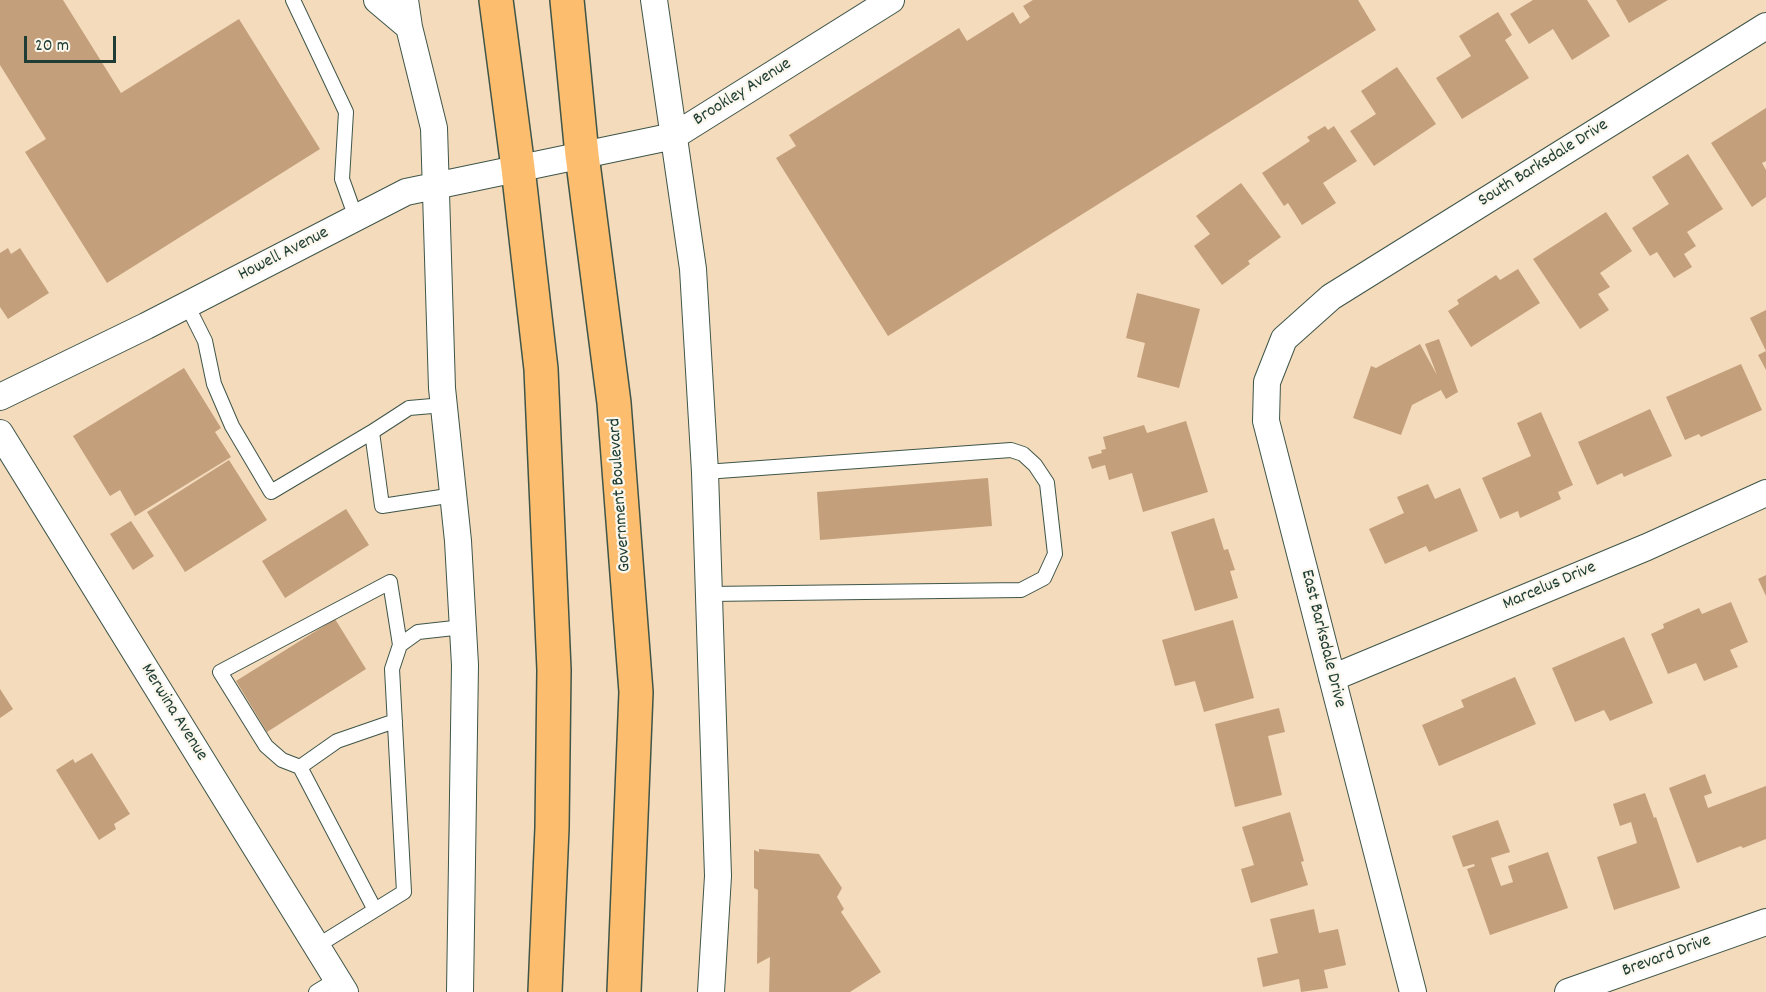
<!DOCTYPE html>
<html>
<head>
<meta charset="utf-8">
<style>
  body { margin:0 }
  #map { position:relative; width:1766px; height:992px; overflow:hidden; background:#f3dbbc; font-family:Dekko,sans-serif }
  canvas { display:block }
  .scale { position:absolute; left:24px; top:36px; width:92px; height:27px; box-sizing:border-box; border:3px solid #1f3d34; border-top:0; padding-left:8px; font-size:18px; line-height:21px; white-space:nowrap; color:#1f3d34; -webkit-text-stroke:4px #fbf7ec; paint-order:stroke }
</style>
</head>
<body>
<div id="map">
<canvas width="1766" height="992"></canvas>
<div class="scale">20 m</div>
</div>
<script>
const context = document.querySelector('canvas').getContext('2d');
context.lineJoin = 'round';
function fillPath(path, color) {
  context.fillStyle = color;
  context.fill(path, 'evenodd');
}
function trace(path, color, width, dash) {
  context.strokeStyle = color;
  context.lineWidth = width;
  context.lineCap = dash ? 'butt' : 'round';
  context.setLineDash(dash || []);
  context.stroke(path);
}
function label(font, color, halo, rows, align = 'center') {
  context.font = font + ' Dekko,sans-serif';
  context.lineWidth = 4.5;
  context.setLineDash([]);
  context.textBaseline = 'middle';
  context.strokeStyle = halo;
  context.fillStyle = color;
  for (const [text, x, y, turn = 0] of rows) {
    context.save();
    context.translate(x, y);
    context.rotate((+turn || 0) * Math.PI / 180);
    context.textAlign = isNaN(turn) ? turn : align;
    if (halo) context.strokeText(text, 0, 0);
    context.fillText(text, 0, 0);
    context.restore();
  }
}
fillPath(new Path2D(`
  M0 0H63L121 93 239 19 320 149 107 283 25 152 46 139 0 65Z
  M1033 0H1358L1376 30 888 336 776 158 796 146 789 135 959 28 967 41 1013 12 1020 24 1030 17 1023 6Z
  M1533 0H1587L1610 36 1572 60 1553 29 1529 44 1510 14Z
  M1616 0H1668L1629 23Z
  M1498 12 1512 35 1505 40 1529 78 1462 119 1436 78 1471 56 1459 36Z
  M1397 67 1436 124 1374 166 1350 131 1376 114 1361 91Z
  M1766 108V161L1762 163 1766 170V197L1752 207 1711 143Z
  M1325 126 1328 130 1334 126 1357 161 1323 183 1336 203 1302 225 1288 203 1284 206 1262 173 1310 141 1307 137Z
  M1688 154 1723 209 1687 232 1696 246 1684 254 1692 267 1674 278 1657 252 1650 256 1632 228 1669 204 1652 177Z
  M1241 183 1281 237 1248 261 1250 264 1222 285 1194 246 1210 234 1196 216Z
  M1606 212 1632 251 1600 273 1610 287 1598 294 1609 310 1580 329 1533 259Z
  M8 248 11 254 20 248 49 293 8 319 0 307V253Z
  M1518 269 1540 303 1471 347 1448 311 1459 304 1457 300 1496 275 1500 280Z
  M1137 293 1200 309 1179 388 1137 377 1145 343 1126 338Z
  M1766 310V351L1750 318Z
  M1439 339 1458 392 1446 399 1441 390 1412 405 1401 435 1353 418 1371 366 1376 368 1420 344 1437 375 1425 344Z
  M1766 351V370L1758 355Z
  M1741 364 1762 410 1701 437 1699 434 1685 440 1666 397Z
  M184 368 221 428 215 432 231 457 135 516 120 490 110 496 73 436Z
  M1650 409 1672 456 1626 476 1624 477 1622 473 1597 485 1578 442Z
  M1541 412 1573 485 1558 492 1561 499 1520 518 1518 511 1500 519 1482 478 1531 456 1517 423Z
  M1186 421 1208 492 1143 512 1132 473 1109 480 1105 465 1092 469 1088 457 1102 453 1101 450 1106 449 1103 437 1144 425 1147 433Z
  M229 460 267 520 185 572 147 512Z
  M988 478 992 526 820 540 817 492Z
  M1428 484 1435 499 1460 488 1478 531 1429 552 1426 546 1385 564 1369 529 1404 513 1397 497Z
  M346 509 369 545 285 598 262 561Z
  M1214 518 1224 550 1228 549 1235 570 1230 571 1238 598 1195 611 1171 532Z
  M131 521 154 556 133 570 110 534Z
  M1766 575V596L1758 579Z
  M1731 602 1748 642 1730 650 1738 667 1704 681 1696 663 1668 674 1651 634 1664 628 1663 624 1699 608 1702 614Z
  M335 619 366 669 267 732 236 681Z
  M1233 620 1254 698 1204 712 1195 681 1175 686 1162 640Z
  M1624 637 1653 703 1610 721 1604 710 1575 722 1552 668Z
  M1515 677 1536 724 1439 766 1422 725 1464 707 1461 700Z
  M0 689 13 709 0 718Z
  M1279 708 1285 732 1268 736 1282 795 1235 807 1215 724Z
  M92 753 130 814 114 824 116 829 99 840 56 770 73 759 75 763Z
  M1705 774 1712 793 1704 796 1708 808 1766 786V839L1743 848 1741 846 1697 863 1669 788Z
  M1645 793 1654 818 1656 817 1680 888 1614 910 1597 857 1637 843 1631 822 1620 826 1613 804Z
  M1290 812 1304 861 1301 862 1308 885 1251 903 1241 869 1254 865 1242 827Z
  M1498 820 1510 852 1491 858 1501 886 1513 882 1508 866 1548 852 1568 908 1490 935 1467 869 1475 866 1474 864 1463 867 1452 836Z
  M759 849 819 854 842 888 837 897 844 909 841 912 881 972 850 992H769L770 957 757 964 758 890 754 888V850L759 852Z
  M1314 909 1319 933 1338 929 1346 965 1324 970 1328 988 1301 992 1299 979 1263 987 1257 958 1278 953 1270 919Z`), '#c49f7c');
const service = new Path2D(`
  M293 0 346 112 342 179 356 218
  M187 305 205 341 214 384 232 426 271 492 372 432
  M444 405 409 408 372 432 382 506 454 495
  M705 472 1011 450 1023 454 1035 465 1047 483 1055 554 1044 578 1021 590 709 594
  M300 767 282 760 266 746 220 672 390 582 400 645
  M375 910 300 767 337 741 395 721
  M317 946 404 892 392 669 400 645 418 632 463 627
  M316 992 337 979`);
const minor = new Path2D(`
  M377 0 409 27
  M405 0 409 27 434 128 442 388 458 541 465 665 460 992
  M654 0 693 269 705 472 718 876 711 992
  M0 397 146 326 406 192 674 136 891 0
  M0 433 345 992
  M1332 678 1647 547 1766 493
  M1413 992 1266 421 1267 382 1284 339 1331 297 1766 26
  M1568 992 1766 922`);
const primary = new Path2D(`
  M496 0 518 168 541 369 554 670 552 828 545 992
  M567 0 582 155 614 403 636 692 624 992`);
trace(service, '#3f5548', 16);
trace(minor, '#3f5548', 28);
trace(primary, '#3f5548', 36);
trace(service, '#fff', 14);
trace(minor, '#fff', 26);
trace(primary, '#fcbd6f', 33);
label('18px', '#1f3d34', '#fbf7ec', [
  ["Brookley Avenue",743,93,-32],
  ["South Barksdale Drive",1544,164,-32],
  ["Howell Avenue",284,255,-27],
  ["Government Boulevard",621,495,-94],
  ["Marcelus Drive",1550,587,-23],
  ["East Barksdale Drive",1322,639,76],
  ["Merwina Avenue",173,713,58],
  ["Brevard Drive",1667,957,-20]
]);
</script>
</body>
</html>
